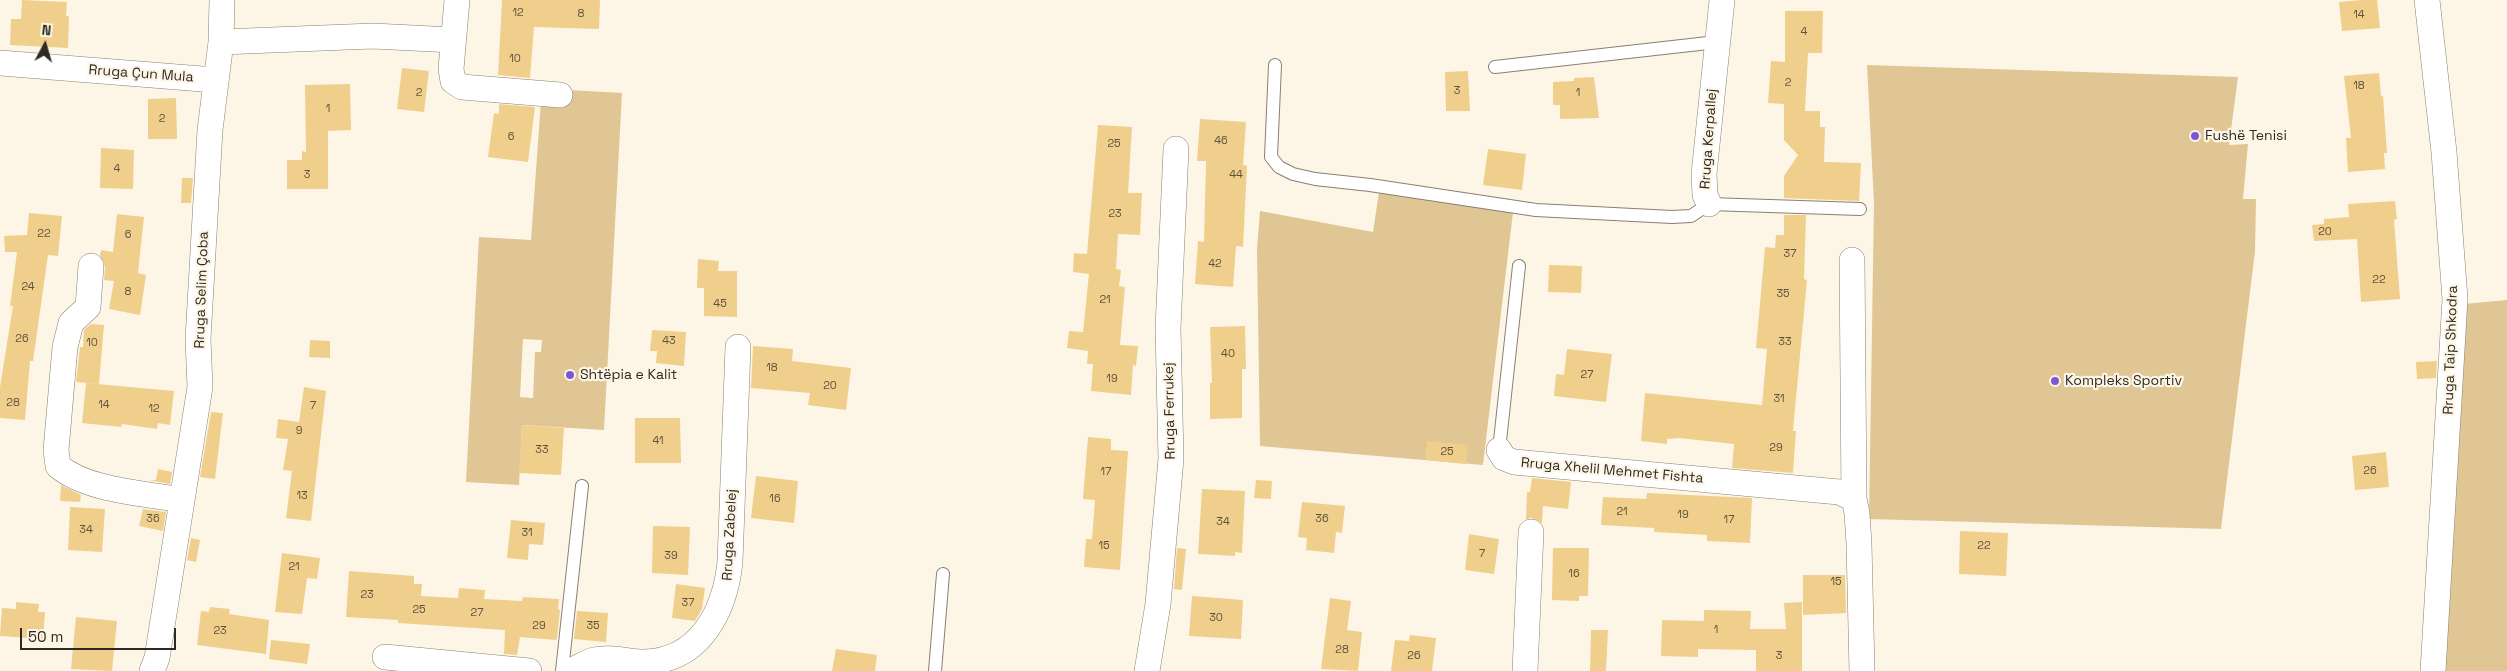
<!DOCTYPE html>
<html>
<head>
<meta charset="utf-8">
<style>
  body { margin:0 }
  #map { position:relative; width:2507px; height:671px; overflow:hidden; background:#fdf6e6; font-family:"Space Grotesk",sans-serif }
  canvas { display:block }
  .north { position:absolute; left:20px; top:20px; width:50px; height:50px; -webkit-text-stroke:4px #fdf6e6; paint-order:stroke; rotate:6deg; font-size:14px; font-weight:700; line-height:20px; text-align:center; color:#2e2a23 }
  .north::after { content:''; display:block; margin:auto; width:18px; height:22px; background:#2e2a23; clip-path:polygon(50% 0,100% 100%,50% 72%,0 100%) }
  .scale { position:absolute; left:20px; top:628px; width:156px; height:22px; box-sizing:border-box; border:2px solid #2e2a23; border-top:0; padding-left:6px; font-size:15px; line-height:18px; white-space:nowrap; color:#2e2a23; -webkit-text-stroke:4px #fdf6e6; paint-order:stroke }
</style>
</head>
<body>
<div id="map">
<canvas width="2507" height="671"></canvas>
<div class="north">N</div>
<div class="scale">50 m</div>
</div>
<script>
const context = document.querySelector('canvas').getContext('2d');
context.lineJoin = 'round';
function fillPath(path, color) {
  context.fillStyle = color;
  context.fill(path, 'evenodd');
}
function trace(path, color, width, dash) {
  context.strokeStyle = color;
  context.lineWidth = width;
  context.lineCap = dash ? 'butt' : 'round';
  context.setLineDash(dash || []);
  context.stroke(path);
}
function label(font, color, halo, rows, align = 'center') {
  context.font = font + ' "Space Grotesk",sans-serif';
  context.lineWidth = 4.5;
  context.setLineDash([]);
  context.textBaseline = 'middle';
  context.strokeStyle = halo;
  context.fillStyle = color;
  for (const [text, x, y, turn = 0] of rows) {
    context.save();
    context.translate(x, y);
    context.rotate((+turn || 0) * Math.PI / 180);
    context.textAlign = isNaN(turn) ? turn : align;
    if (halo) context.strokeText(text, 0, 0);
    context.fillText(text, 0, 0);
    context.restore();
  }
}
fillPath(new Path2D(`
  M1867 65 2238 77 2229 145 2248 144 2243 199H2256L2255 251 2221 529 1869 519 1874 203Z
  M569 90 622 93 604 430 522 425 519 485 466 482 479 237 531 240 541 101ZM523 339 542 340 541 352H535L533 398 520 397Z
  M1379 192 1513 212 1483 465 1260 446 1257 249 1260 211 1373 232Z
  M2507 300V671H2439L2464 304Z`), '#e0c694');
fillPath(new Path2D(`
  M22 0 67 2 66 16H69L68 48 10 45 11 19H21Z
  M502 0H600L599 29 534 27 530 78 498 75Z
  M2362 0H2377L2380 28 2342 31 2339 2Z
  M1785 11H1823L1822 53H1808L1805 111H1820V127H1825L1824 162 1861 163 1859 201 1784 198V176L1798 155 1784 140V104L1768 103 1771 61 1785 62Z
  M402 68 429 71 424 112 397 109Z
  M1468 71 1470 111H1446L1445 72Z
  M2379 73 2381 96H2383L2387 153H2384L2385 169 2348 172 2346 138H2351L2344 76Z
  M1594 77 1599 118 1560 119V105H1553V82L1574 81V78Z
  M350 84 351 130 328 131V189H287V160H302V151L306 152 305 85Z
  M176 98 177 139H148V99Z
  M499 104 535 107 528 162 488 157 494 113 499 114Z
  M1200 119 1246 122 1243 165 1247 166 1243 247 1236 246 1233 287 1195 284 1198 241 1204 242 1206 161H1197Z
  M1098 125 1132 127 1128 193H1142L1140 235 1118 234 1116 269 1121 270 1119 286 1125 287 1120 345 1138 346 1136 366 1133 365 1131 395 1091 391 1093 364H1087L1088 351 1067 348 1069 331 1083 332 1089 274 1073 272 1074 253 1087 254Z
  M101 148 134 150 133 189 100 188Z
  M1488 149 1526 154 1522 190 1483 185Z
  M182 178H193L191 203H181Z
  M2395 201 2397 219 2394 220 2400 299 2361 302 2357 239 2314 241 2312 225 2324 224V219L2349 217 2348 204Z
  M29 213 62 216 58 256 48 255 33 361H30L25 420 0 418V387L13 306H10L17 252H5L4 236 27 235Z
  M117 214 144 217 138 273 146 275 140 315 109 309 114 281 104 280 105 267 100 255 101 250 113 252Z
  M1784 215H1806L1804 279 1807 280 1793 431H1796L1793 473 1732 468 1734 444 1679 438 1667 439V444L1641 441 1645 393 1762 405 1767 349 1756 348 1765 247 1775 248 1776 235H1784Z
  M698 259 719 261 718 271H737V317L704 316V288H697Z
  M1549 265 1582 266 1581 293 1548 292Z
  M91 324 104 325 99 384 76 382 80 347H83L84 330Z
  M1245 326 1246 369H1242V418L1210 419V383H1212L1210 327Z
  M652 330 686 332 684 366 656 363 657 351H650Z
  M310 340 330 341V358L309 357Z
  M753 346 793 349 792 361 851 368 846 410 808 405 810 393 751 388Z
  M1567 349 1612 354 1606 402 1554 396 1556 374 1564 375Z
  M2437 361 2436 378 2417 379 2416 362Z
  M86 383 174 391 170 425 158 423 157 429 122 424 121 427 82 423Z
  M304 387 326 391 311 521 286 518 292 471 283 470 288 439 276 438 278 419 299 422Z
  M211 412 223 413 215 479 200 477Z
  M635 418H680L681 463H635Z
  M522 425 564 428 561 475 519 473Z
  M1088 437 1111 439V450L1128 451 1120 570 1084 567 1086 539H1092L1095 500 1083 499Z
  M1427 441 1468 445 1466 464 1425 460Z
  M2386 452 2389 487 2355 490 2352 456Z
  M158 469 172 472 170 484 149 480H156Z
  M756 476 798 481 794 523 751 518Z
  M1532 478 1571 482 1568 509 1543 506 1542 523 1532 518 1526 519 1527 492H1530Z
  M1256 480 1272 481 1271 499 1254 498Z
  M61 485 81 495 80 502 60 501Z
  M1202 489 1245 491 1242 553 1235 552V556L1198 554Z
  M1647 493 1752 498 1750 543 1707 541V535L1654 532V528L1601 525 1603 497 1646 499Z
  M1302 502 1345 506 1342 533 1336 532 1334 553 1306 550 1307 538 1298 537Z
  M70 507 105 509 102 552 68 550Z
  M143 509 166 512 163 531 139 526Z
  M511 520 545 523 543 545 529 544 528 560 507 558Z
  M653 526 690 527 688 575 652 573Z
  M1960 531 2008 533 2006 576 1959 574Z
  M1469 534 1499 539 1494 574 1465 570Z
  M191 538 200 540 196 562 187 560Z
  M1177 548 1186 549 1182 590 1174 589Z
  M1553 548H1589L1588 596H1579V601L1552 600Z
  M282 553 320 558 317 579 307 578 302 614 275 612Z
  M349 571 414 576V584H422L421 596 458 598 459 588 485 590 484 599 522 601 523 597 559 599 558 609 560 610 557 638 556 640 520 637 517 655 504 654 505 630 398 623V620L346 617Z
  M1803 575H1845L1846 613 1803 615Z
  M676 584 705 588 702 609 695 621 672 618Z
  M1192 596 1243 600 1241 639 1189 636Z
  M1330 598 1351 601 1347 630 1362 632 1358 671 1321 669Z
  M16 602 39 604 38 612H45L43 639 0 636 2 608 16 609Z
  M1802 602V671H1756V650L1698 649V657L1661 656 1662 620 1704 621V610L1751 611 1750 629H1786L1784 603Z
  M210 607 230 609 229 614 269 620 266 654 197 645 201 611 209 612Z
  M577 611 608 613 606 642 574 639Z
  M76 617 117 621 112 671 71 669Z
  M1591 630H1608L1606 671H1590Z
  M1410 635 1436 638 1432 671H1391L1395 640 1409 641Z
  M271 640 310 644 307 664 269 659Z
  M836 649 877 655 875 671H832Z`), '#f0cf8c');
const service = new Path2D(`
  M1275 65 1271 157 1279 167 1293 174 1315 179 1370 185 1536 210 1672 217 1691 216 1709 204 1860 209
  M1495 67 1717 42
  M1499 450 1519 266
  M562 671 582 486
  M935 671 943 574`);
const minor = new Path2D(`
  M457 0 451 69 453 81 462 87 560 95
  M2427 0 2444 152 2455 299 2433 671
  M221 42 373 36 453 40
  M0 63 215 80
  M1709 204 1705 195 1704 174 1722 0
  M1852 260 1854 499 1857 513 1859 544 1862 671
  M91 266 88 307 71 323 65 347 56 450 58 466C88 491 144 493 182 500
  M1499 450 1504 458 1514 462 1839 492 1854 499
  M385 657 529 671
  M152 671 157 658 200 387 198 339 210 130 221 42 222 0
  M570 671C578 668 586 662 594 660 610 656 628 662 644 662 700 661 725 611 730 562L738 347
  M1147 671 1158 604 1171 459 1168 328 1176 149
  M1525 671 1531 532`);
trace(service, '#89806f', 14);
trace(minor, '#89806f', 26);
trace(service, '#fff', 12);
trace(minor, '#fff', 25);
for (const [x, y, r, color] of [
  [2195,136,5,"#7d57d1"],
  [570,375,5,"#7d57d1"],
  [2055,381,5,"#7d57d1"]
]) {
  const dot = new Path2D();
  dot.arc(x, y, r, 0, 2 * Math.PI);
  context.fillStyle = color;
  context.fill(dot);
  trace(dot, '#fdf6e6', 2);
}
label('11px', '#5e533d', null, [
  ["12",518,13],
  ["8",581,14],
  ["14",2359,15],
  ["4",1804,32],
  ["10",515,59],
  ["2",1788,83],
  ["18",2359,86],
  ["3",1457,91],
  ["2",419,93],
  ["1",1578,93],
  ["1",328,109],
  ["2",162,119],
  ["6",511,137],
  ["46",1221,141],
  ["25",1114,144],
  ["4",117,169],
  ["3",307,175],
  ["44",1236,175],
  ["23",1115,214],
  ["20",2325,232],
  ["22",44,234],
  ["6",128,235],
  ["37",1790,254],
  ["42",1215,264],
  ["22",2379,280],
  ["24",28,287],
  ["8",128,292],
  ["35",1783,294],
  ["21",1105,300],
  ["45",720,304],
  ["26",22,339],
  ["43",669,341],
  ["33",1785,342],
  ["10",92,343],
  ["40",1228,354],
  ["18",772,368],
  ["27",1587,375],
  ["19",1112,379],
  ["20",830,386],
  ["31",1779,399],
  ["28",13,403],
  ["14",104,405],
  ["7",313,406],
  ["12",154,409],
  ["9",299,431],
  ["41",658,441],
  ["29",1776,448],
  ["33",542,450],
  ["25",1447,452],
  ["26",2370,471],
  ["17",1106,472],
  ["13",302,496],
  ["16",775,499],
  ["21",1622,512],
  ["19",1683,515],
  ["36",153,519],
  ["36",1322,519],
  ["17",1729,520],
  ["34",1223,522],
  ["34",86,530],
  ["31",527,533],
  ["15",1104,546],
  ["22",1984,546],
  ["7",1482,554],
  ["39",671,556],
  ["21",294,567],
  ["16",1574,574],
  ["15",1836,582],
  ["23",367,595],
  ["37",688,603],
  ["25",419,610],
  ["27",477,613],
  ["30",1216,618],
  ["29",539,626],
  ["35",593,626],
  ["1",1716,630],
  ["23",220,631],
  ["28",1342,650],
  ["26",1414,656],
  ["3",1779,656]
]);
label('14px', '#2e2a23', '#fdf6e6', [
  ["Rruga Çun Mula",141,74,4],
  ["Rruga Kerpallej",1709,139,-86],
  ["Rruga Selim Çoba",202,290,-88],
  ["Rruga Taip Shkodra",2451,350,-88],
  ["Rruga Ferrukej",1170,411,-91],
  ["Rruga Xhelil Mehmet Fishta",1612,471,5],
  ["Rruga Zabelej",730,535,-87]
]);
label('14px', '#2e2a23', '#fdf6e6', [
  ["Fushë Tenisi",2205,136],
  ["Shtëpia e Kalit",580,375],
  ["Kompleks Sportiv",2065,381]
], 'left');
</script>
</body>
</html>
